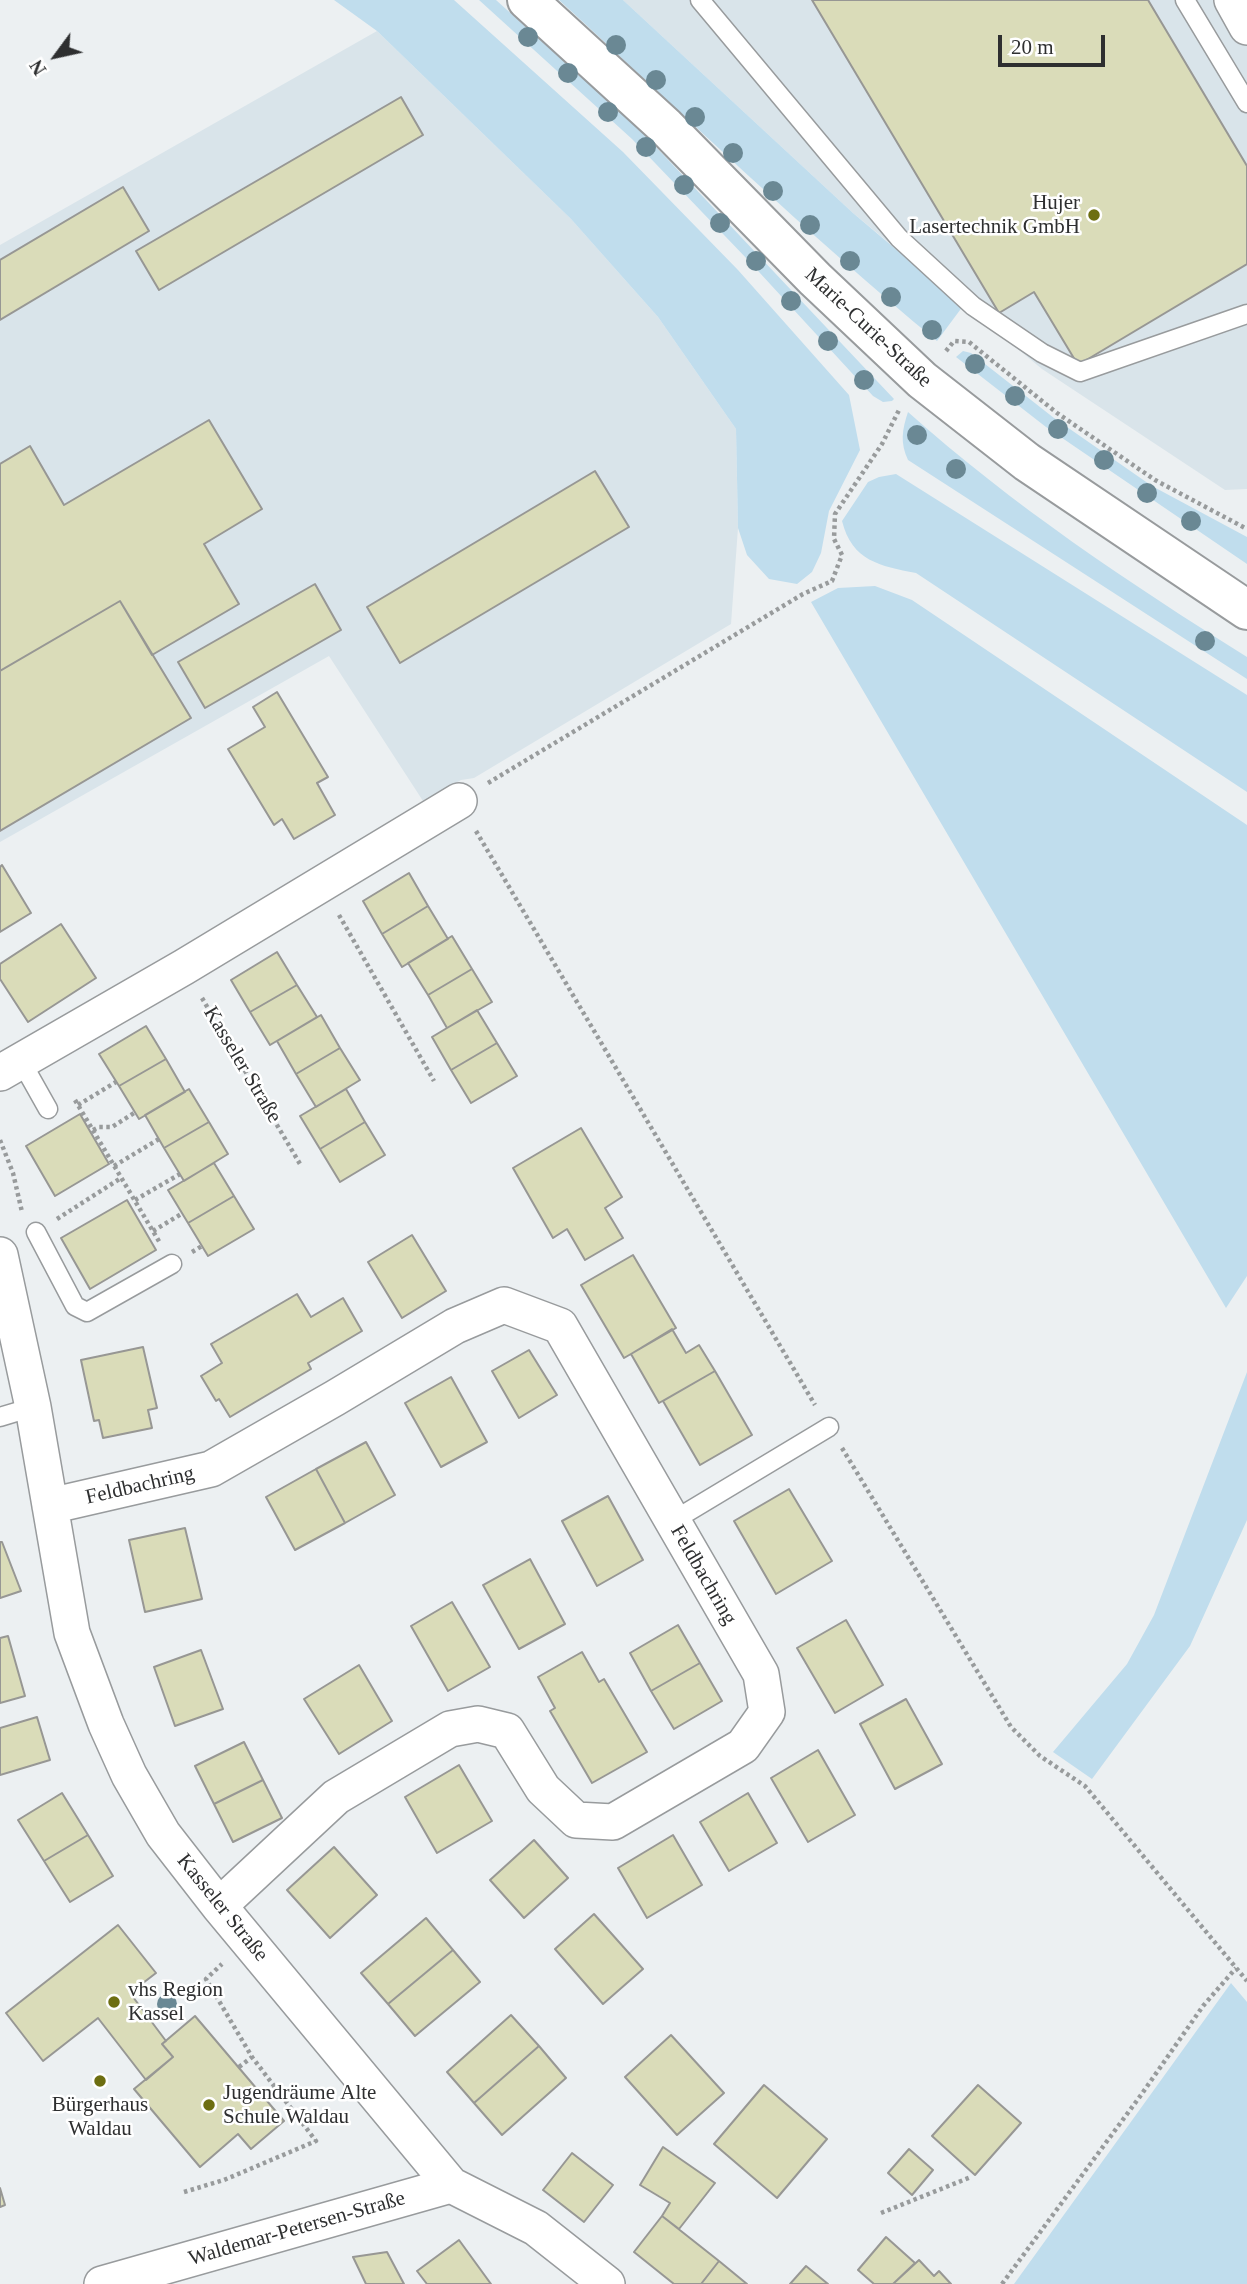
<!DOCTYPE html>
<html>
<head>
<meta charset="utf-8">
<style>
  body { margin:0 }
  #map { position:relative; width:1247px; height:2284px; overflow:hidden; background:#ecf0f2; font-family:"Times New Roman",serif }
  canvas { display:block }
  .north { position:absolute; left:21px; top:21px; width:70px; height:70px; -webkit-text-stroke:5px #fff; paint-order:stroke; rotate:237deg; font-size:19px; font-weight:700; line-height:28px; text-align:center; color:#2e2f30 }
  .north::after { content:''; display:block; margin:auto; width:24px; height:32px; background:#2e2f30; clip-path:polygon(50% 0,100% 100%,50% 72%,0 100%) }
  .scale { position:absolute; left:998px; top:35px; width:107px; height:32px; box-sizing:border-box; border:4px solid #2e2f30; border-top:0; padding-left:9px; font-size:21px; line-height:24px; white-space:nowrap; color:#2e2f30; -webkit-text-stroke:5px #fff; paint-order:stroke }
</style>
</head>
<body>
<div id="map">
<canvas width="1247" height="2284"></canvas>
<div class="north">N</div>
<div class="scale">20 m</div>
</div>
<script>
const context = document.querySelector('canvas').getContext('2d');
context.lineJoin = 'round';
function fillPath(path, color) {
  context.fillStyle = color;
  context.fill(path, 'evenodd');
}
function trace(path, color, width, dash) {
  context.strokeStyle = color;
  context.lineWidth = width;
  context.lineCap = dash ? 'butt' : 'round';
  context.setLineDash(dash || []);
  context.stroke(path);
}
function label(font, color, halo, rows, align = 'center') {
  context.font = font + ' "Times New Roman",serif';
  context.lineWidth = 5;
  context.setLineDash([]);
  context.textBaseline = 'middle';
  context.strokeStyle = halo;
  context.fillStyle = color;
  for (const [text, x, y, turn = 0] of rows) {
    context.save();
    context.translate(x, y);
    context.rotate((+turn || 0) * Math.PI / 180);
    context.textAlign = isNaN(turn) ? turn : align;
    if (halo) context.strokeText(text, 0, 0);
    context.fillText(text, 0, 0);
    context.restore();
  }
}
fillPath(new Path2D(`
  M623 0H1247V489L1225 490 1042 369 853 213Z
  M377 31 571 219 658 317 736 429 738 528 731 624 474 778 461 780 423 801 329 656 0 842V245Z`), '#d9e4ea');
fillPath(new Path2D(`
  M334 0H454L623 152 738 270 849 395 860 450 829 511 821 553 812 572 797 584 769 579 747 555 738 528 736 429 658 317 571 219 377 31Z
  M479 0H496L639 129 894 399 892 401 883 402 873 396 748 260 632 139Z
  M559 0H623L853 213 963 306 937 341C806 233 684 115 559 0Z
  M963 351 971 353 1054 418 1152 486 1247 537V564L1046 427 956 357Z
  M908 412C1012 505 1129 583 1247 657V679L908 460C900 443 902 430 908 412Z
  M896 474 1247 695V792L916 573C880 566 852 561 842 521L868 482 879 477Z
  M875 586 912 600 1247 825V1276L1226 1308 811 602 838 588Z
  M1247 1372V1520L1190 1646 1092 1779 1053 1752 1127 1664 1154 1615Z
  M1231 1983 1247 2002V2284H1014Z`), '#c0dded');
const building = new Path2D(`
  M812 0H1148L1247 166V264L1078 365 1034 292 999 313Z
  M401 97 423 135 159 290 136 251Z
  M123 187 149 231 0 320V260Z
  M209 420 262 509 204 544 239 604 152 655 120 601 0 671V464L30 446 64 505Z
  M595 471 629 527 400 663 367 607Z
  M315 584 341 630 205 708 178 662Z
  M120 601 191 718 0 831V671Z
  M277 692 328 777 317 783 335 815 294 839 282 819 274 825 228 749 265 727 253 707Z
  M2 865 31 913 0 932V867Z
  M409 873 428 906 382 934 363 901Z
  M428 906 448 939 402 967 382 934Z
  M61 924 96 978 28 1022 0 979V964Z
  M452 936 472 969 428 995 408 963Z
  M277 952 297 985 250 1012 231 980Z
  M472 969 492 1002 447 1028 428 995Z
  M297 985 317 1017 270 1045 250 1012Z
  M477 1010 497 1043 451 1070 432 1037Z
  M321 1015 340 1048 296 1074 277 1041Z
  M146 1026 166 1059 119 1086 99 1054Z
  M497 1043 517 1076 471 1103 451 1070Z
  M340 1048 360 1080 316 1107 296 1074Z
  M166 1059 185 1092 139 1119 119 1086Z
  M189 1089 209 1122 164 1148 145 1115Z
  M346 1089 365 1122 320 1149 300 1116Z
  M80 1114 109 1164 55 1196 26 1146Z
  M209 1122 228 1154 184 1181 164 1148Z
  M365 1122 385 1155 340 1182 320 1149Z
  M581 1128 622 1197 605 1208 623 1238 585 1260 567 1229 553 1238 513 1168Z
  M214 1163 234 1196 188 1223 168 1190Z
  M234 1196 254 1229 208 1256 188 1223Z
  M127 1200 156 1250 90 1289 61 1238Z
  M412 1235 446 1291 402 1318 368 1262Z
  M633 1255 676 1328 624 1358 581 1285Z
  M297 1294 311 1317 343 1298 362 1331 308 1363 311 1369 230 1417 219 1399 216 1401 201 1376 222 1363 211 1344Z
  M672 1329 686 1353 699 1345 715 1371 659 1403 631 1354Z
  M143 1347 157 1408 148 1410 152 1428 103 1438 99 1420 94 1421 81 1360Z
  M529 1350 557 1395 519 1418 492 1371Z
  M715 1371 752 1435 700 1465 663 1401Z
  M451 1377 487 1442 441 1467 405 1403Z
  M366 1442 395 1495 345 1523 316 1469Z
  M316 1469 345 1523 295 1550 266 1497Z
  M789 1489 832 1561 776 1594 734 1521Z
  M608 1496 643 1560 597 1586 562 1521Z
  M185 1528 202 1599 145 1612 129 1540Z
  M0 1542H2L21 1591 0 1598Z
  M530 1559 565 1624 519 1649 483 1585Z
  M452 1602 490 1667 448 1691 411 1626Z
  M846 1620 883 1685 835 1713 797 1648Z
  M678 1625 700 1663 651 1691 630 1653Z
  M8 1636 25 1696 0 1703V1638Z
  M201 1650 223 1709 175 1726 154 1667Z
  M582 1652 599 1682 604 1679 647 1752 592 1783 550 1711 555 1708 538 1677Z
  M700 1663 722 1701 674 1729 651 1691Z
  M359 1665 392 1721 339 1754 304 1699Z
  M906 1699 942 1764 895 1789 860 1724Z
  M37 1717 50 1760 0 1775V1728Z
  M244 1742 263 1780 214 1804 195 1766Z
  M818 1750 855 1815 808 1842 771 1778Z
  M459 1765 492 1821 437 1853 405 1797Z
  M263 1780 282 1818 233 1842 214 1804Z
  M62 1793 88 1835 44 1861 18 1820Z
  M748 1793 777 1843 729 1871 700 1822Z
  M88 1835 113 1876 70 1902 44 1861Z
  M673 1835 702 1885 647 1918 618 1868Z
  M534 1840 568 1878 524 1918 490 1880Z
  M334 1847 377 1895 330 1938 287 1890Z
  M594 1914 643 1969 603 2004 555 1949Z
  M426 1918 453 1950 388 2004 361 1973Z
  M118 1925 156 1973 130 1993 166 2041 162 2044 173 2057 146 2080 98 2018 43 2061 6 2013Z
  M453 1950 480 1982 415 2036 388 2004Z
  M511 2015 539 2046 474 2103 447 2072Z
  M195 2016 284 2121 251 2149 238 2134 200 2167 134 2089 173 2057 162 2044Z
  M671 2035 724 2093 677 2135 625 2077Z
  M539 2046 566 2078 502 2135 474 2103Z
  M764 2085 827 2139 777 2198 714 2144Z
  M978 2085 1021 2123 975 2175 932 2136Z
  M663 2147 715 2183 679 2229 662 2216 670 2203 640 2185Z
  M909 2149 933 2170 912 2195 888 2173Z
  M572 2153 613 2185 584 2222 543 2190Z
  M0 2188 5 2205 0 2207Z
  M662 2216 719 2261 701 2284H674L634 2252Z
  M886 2237 915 2263 893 2284H874L858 2270Z
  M459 2240 491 2284H427L417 2271Z
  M387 2252 404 2284H366L353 2257Z
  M919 2260 934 2276 939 2271 951 2284H893Z
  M719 2261 747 2284H701Z
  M806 2266 828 2284H790Z`);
fillPath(building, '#dadcb9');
trace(building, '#979794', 2);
const lane = new Path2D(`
  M700 0 899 238 973 306 1042 353 1080 372 1247 314
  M1185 0 1247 103
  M21 1061 48 1109
  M36 1232 75 1306 87 1312 172 1264
  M0 1417 33 1407
  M671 1522 829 1427`);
const street = new Path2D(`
  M1232 0 1247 27
  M0 1073 184 967 459 801
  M0 1255 33 1407 72 1633 106 1724 129 1775 163 1834 219 1906 451 2185 536 2228 607 2284
  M50 1506 211 1469 335 1398 455 1326 504 1305 560 1326 761 1674 767 1712 743 1746 613 1822 576 1820 543 1789 507 1731 478 1724 450 1729 336 1797 219 1906
  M102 2284 451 2185`);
const secondary = new Path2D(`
  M527 0 665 126 815 279 922 380 1027 462 1247 610`);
trace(lane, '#989b9d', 21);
trace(street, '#989b9d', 38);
trace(secondary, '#989b9d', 42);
trace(new Path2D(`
  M946 351 954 341 969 342 1057 413 1155 480 1247 529
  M488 783 803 594 832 581 842 555 834 539 835 514 882 444 899 410
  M476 831 815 1405
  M339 915 434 1081
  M202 998 300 1164
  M75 1100 160 1243
  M78 1105 116 1082
  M93 1130 99 1127H112L134 1113
  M0 1140 13 1173 22 1212
  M114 1166 159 1139
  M135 1200 180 1174
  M57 1219 121 1178
  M153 1231 183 1213
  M192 1252 202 1246
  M842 1448 1011 1727 1040 1756 1085 1786 1247 1981
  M239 2067 252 2057
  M184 2192 224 2180 316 2141 252 2057 206 1979 222 1964
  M881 2213 971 2177
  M1002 2284 1141 2095 1203 2006 1236 1968`), '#989b9c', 4.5, [3.5, 3.5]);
trace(lane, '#fff', 18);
trace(street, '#fff', 35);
trace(secondary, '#fff', 38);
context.fillStyle = '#6a8894';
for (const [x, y] of [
  [528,37],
  [616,45],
  [568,73],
  [656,80],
  [608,112],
  [695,117],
  [646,147],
  [733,153],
  [684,185],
  [773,191],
  [720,223],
  [810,225],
  [756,261],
  [850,261],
  [891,297],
  [791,301],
  [932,330],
  [828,341],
  [975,364],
  [864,380],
  [1015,396],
  [1058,429],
  [917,435],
  [1104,460],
  [956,469],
  [1147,493],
  [1191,521],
  [1205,641],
  [167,2004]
]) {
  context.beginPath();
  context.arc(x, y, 10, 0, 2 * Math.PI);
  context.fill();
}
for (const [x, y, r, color] of [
  [1094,215,7,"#6d6e11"],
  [114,2002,7,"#6d6e11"],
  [100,2081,7,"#6d6e11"],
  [209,2105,7,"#6d6e11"]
]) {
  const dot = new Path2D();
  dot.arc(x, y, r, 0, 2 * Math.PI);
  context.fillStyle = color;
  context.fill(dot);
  trace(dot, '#fff', 2.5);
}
label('21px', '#2e2f30', '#fff', [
  ["Hujer",1080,203,"right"],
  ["Lasertechnik GmbH",1080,227,"right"],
  ["vhs Region",128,1990],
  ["Kassel",128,2014],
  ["Jugendräume Alte",223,2093],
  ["Schule Waldau",223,2117],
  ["Bürgerhaus",100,2105,"center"],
  ["Waldau",100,2129,"center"]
], 'left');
label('21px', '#2e2f30', '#fff', [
  ["Marie-Curie-Straße",868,328,43],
  ["Kasseler Straße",242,1065,59],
  ["Feldbachring",140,1486,-13],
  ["Feldbachring",703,1575,60],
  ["Kasseler Straße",222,1908,51],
  ["Waldemar-Petersen-Straße",297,2229,-16]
]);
</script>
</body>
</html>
